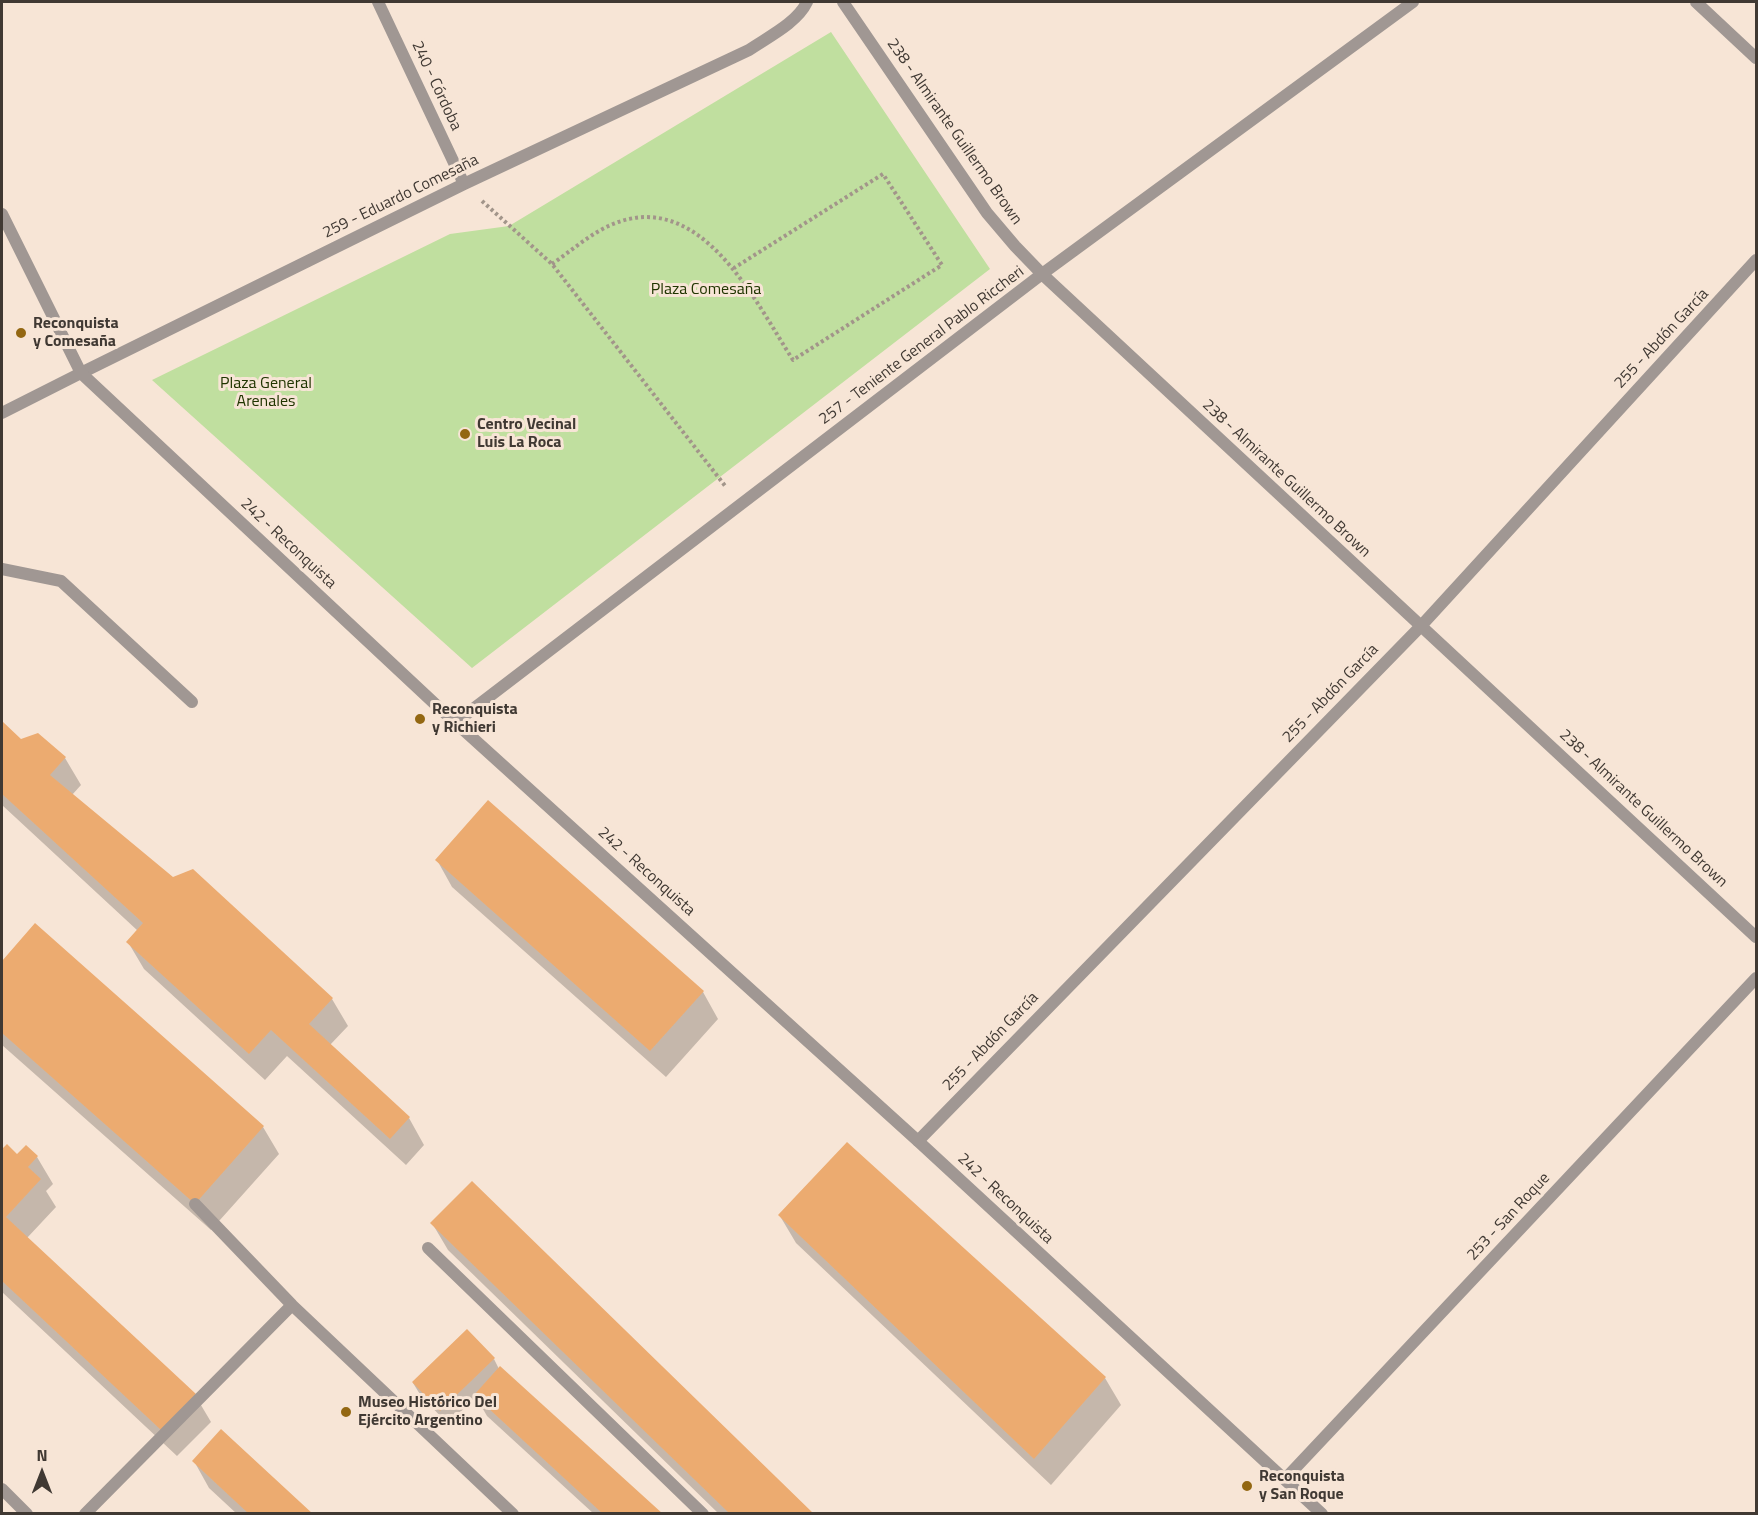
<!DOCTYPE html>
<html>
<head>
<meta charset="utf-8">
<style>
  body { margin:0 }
  #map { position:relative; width:1758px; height:1515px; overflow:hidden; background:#f7e5d6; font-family:"Titillium Web",sans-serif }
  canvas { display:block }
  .frame { position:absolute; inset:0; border:3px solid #403933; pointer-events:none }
  .north { position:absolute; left:12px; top:1443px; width:60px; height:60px; -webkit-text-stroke:4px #f7e5d6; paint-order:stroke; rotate:0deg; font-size:16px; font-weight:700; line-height:24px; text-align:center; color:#403933 }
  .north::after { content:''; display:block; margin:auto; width:21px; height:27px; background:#403933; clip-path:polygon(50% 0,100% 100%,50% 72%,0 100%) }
</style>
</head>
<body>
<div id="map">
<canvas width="1758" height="1515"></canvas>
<div class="frame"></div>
<div class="north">N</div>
</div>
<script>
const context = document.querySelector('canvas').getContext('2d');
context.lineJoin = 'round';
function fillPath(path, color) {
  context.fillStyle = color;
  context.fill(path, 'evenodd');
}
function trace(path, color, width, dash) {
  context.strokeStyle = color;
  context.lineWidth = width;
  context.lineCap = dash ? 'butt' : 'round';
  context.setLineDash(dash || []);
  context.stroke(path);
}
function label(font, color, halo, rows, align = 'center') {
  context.font = font + ' "Titillium Web",sans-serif';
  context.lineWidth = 6;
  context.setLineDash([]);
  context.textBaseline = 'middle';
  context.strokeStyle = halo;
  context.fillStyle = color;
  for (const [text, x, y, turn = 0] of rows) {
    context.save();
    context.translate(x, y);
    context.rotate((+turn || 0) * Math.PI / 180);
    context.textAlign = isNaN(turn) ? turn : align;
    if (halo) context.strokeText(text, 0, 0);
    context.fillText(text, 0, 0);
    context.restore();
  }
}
fillPath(new Path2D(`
  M831 32 990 269 472 668 152 380 450 234 509 226Z`), '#c0df9f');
fillPath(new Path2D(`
  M2 723 21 741 65 758 81 785 72 795 173 879 332 999 348 1026 330 1045 409 1118 424 1145 406 1165 287 1056 265 1080 144 969 128 942 138 931 2 805Z
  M437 860 703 992 718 1019 666 1077 452 887Z
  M35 926 263 1127 279 1154 211 1230 2 1045V963Z
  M7 1146 18 1156 26 1147 37 1157 53 1184 46 1191 56 1207 27 1238 195 1395 211 1422 177 1456 2 1292V1151Z
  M780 1216 1105 1378 1121 1405 1051 1485 796 1243Z
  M432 1223 812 1514H719L448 1250Z
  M494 1359 499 1369 661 1514H594L487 1416 476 1397 448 1424 421 1396 413 1383Z
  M194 1461 311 1514H237L209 1488Z`), '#0003');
fillPath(new Path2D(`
  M2 721 21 739 38 733 66 757 50 775 173 877 193 869 333 998 309 1024 410 1117 390 1139 271 1030 249 1054 126 942 143 923 2 794Z
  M488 800 704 991 650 1051 435 860Z
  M35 923 264 1126 195 1204 2 1033V961Z
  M847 1142 1106 1377 1034 1459 778 1215Z
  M7 1144 17 1154 26 1145 38 1156 28 1167 41 1179 6 1217 196 1394 161 1430 2 1281V1149Z
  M472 1181 814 1514H730L430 1223Z
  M467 1329 495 1358 440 1411 412 1382Z
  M500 1366 663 1514H603L474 1395Z
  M221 1429 313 1514H249L192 1461Z`), '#ecab70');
trace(new Path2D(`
  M482 201 552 264 726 487
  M552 264C571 251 591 233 613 224 701 188 755 301 793 360L942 265 883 174 734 268`), '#a2958a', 4, [3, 3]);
trace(new Path2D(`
  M2 569 61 581 192 702
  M195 1204 292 1305 513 1514
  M428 1248 703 1514
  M2 1489 27 1514
  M85 1514 292 1305`), '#a09793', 12);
trace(new Path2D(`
  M378 2 464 184
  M843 2 987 213 1015 246 1042 274 1756 937
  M1696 2 1756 58
  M81 373 464 184 749 50C768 37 797 23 807 2
  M456 722 1042 274 1413 2
  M918 1141 1421 626 1756 260
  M1285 1479 1756 978`), '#a09793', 12);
trace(new Path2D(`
  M2 214 81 373 435 704 918 1141 1322 1514
  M2 413 81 373`), '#a09793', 12);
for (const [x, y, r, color] of [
  [21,333,6,"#936712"],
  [465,434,6,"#936712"],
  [420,719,6,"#936712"],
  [346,1412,6,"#936712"],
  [1247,1486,6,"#936712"]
]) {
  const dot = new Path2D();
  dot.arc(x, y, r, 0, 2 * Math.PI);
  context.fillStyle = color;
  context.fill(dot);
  trace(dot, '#f7e5d6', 2);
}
label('16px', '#403933', '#f7e5d6', [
  ["240 - Córdoba",436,86,65],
  ["238 - Almirante Guillermo Brown",954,132,55],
  ["259 - Eduardo Comesaña",401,197,-26],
  ["255 - Abdón García",1662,339,-47],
  ["257 - Teniente General Pablo Riccheri",922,346,-37],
  ["238 - Almirante Guillermo Brown",1286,479,43],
  ["242 - Reconquista",288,544,43],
  ["255 - Abdón García",1331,694,-46],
  ["238 - Almirante Guillermo Brown",1643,809,43],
  ["242 - Reconquista",646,872,42],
  ["255 - Abdón García",991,1042,-46],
  ["242 - Reconquista",1005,1199,43],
  ["253 - San Roque",1509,1217,-47]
]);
label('16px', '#203500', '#f7e5d6', [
  ["Plaza Comesaña",706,290],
  ["Plaza General",266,384],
  ["Arenales",266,402]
]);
label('bold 16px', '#403933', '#f7e5d6', [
  ["Reconquista",33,324],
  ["y Comesaña",33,342],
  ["Centro Vecinal",477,425],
  ["Luis La Roca",477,443],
  ["Reconquista",432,710],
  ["y Richieri",432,728],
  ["Museo Histórico Del",358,1403],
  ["Ejército Argentino",358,1421],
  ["Reconquista",1259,1477],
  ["y San Roque",1259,1495]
], 'left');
</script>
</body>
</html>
